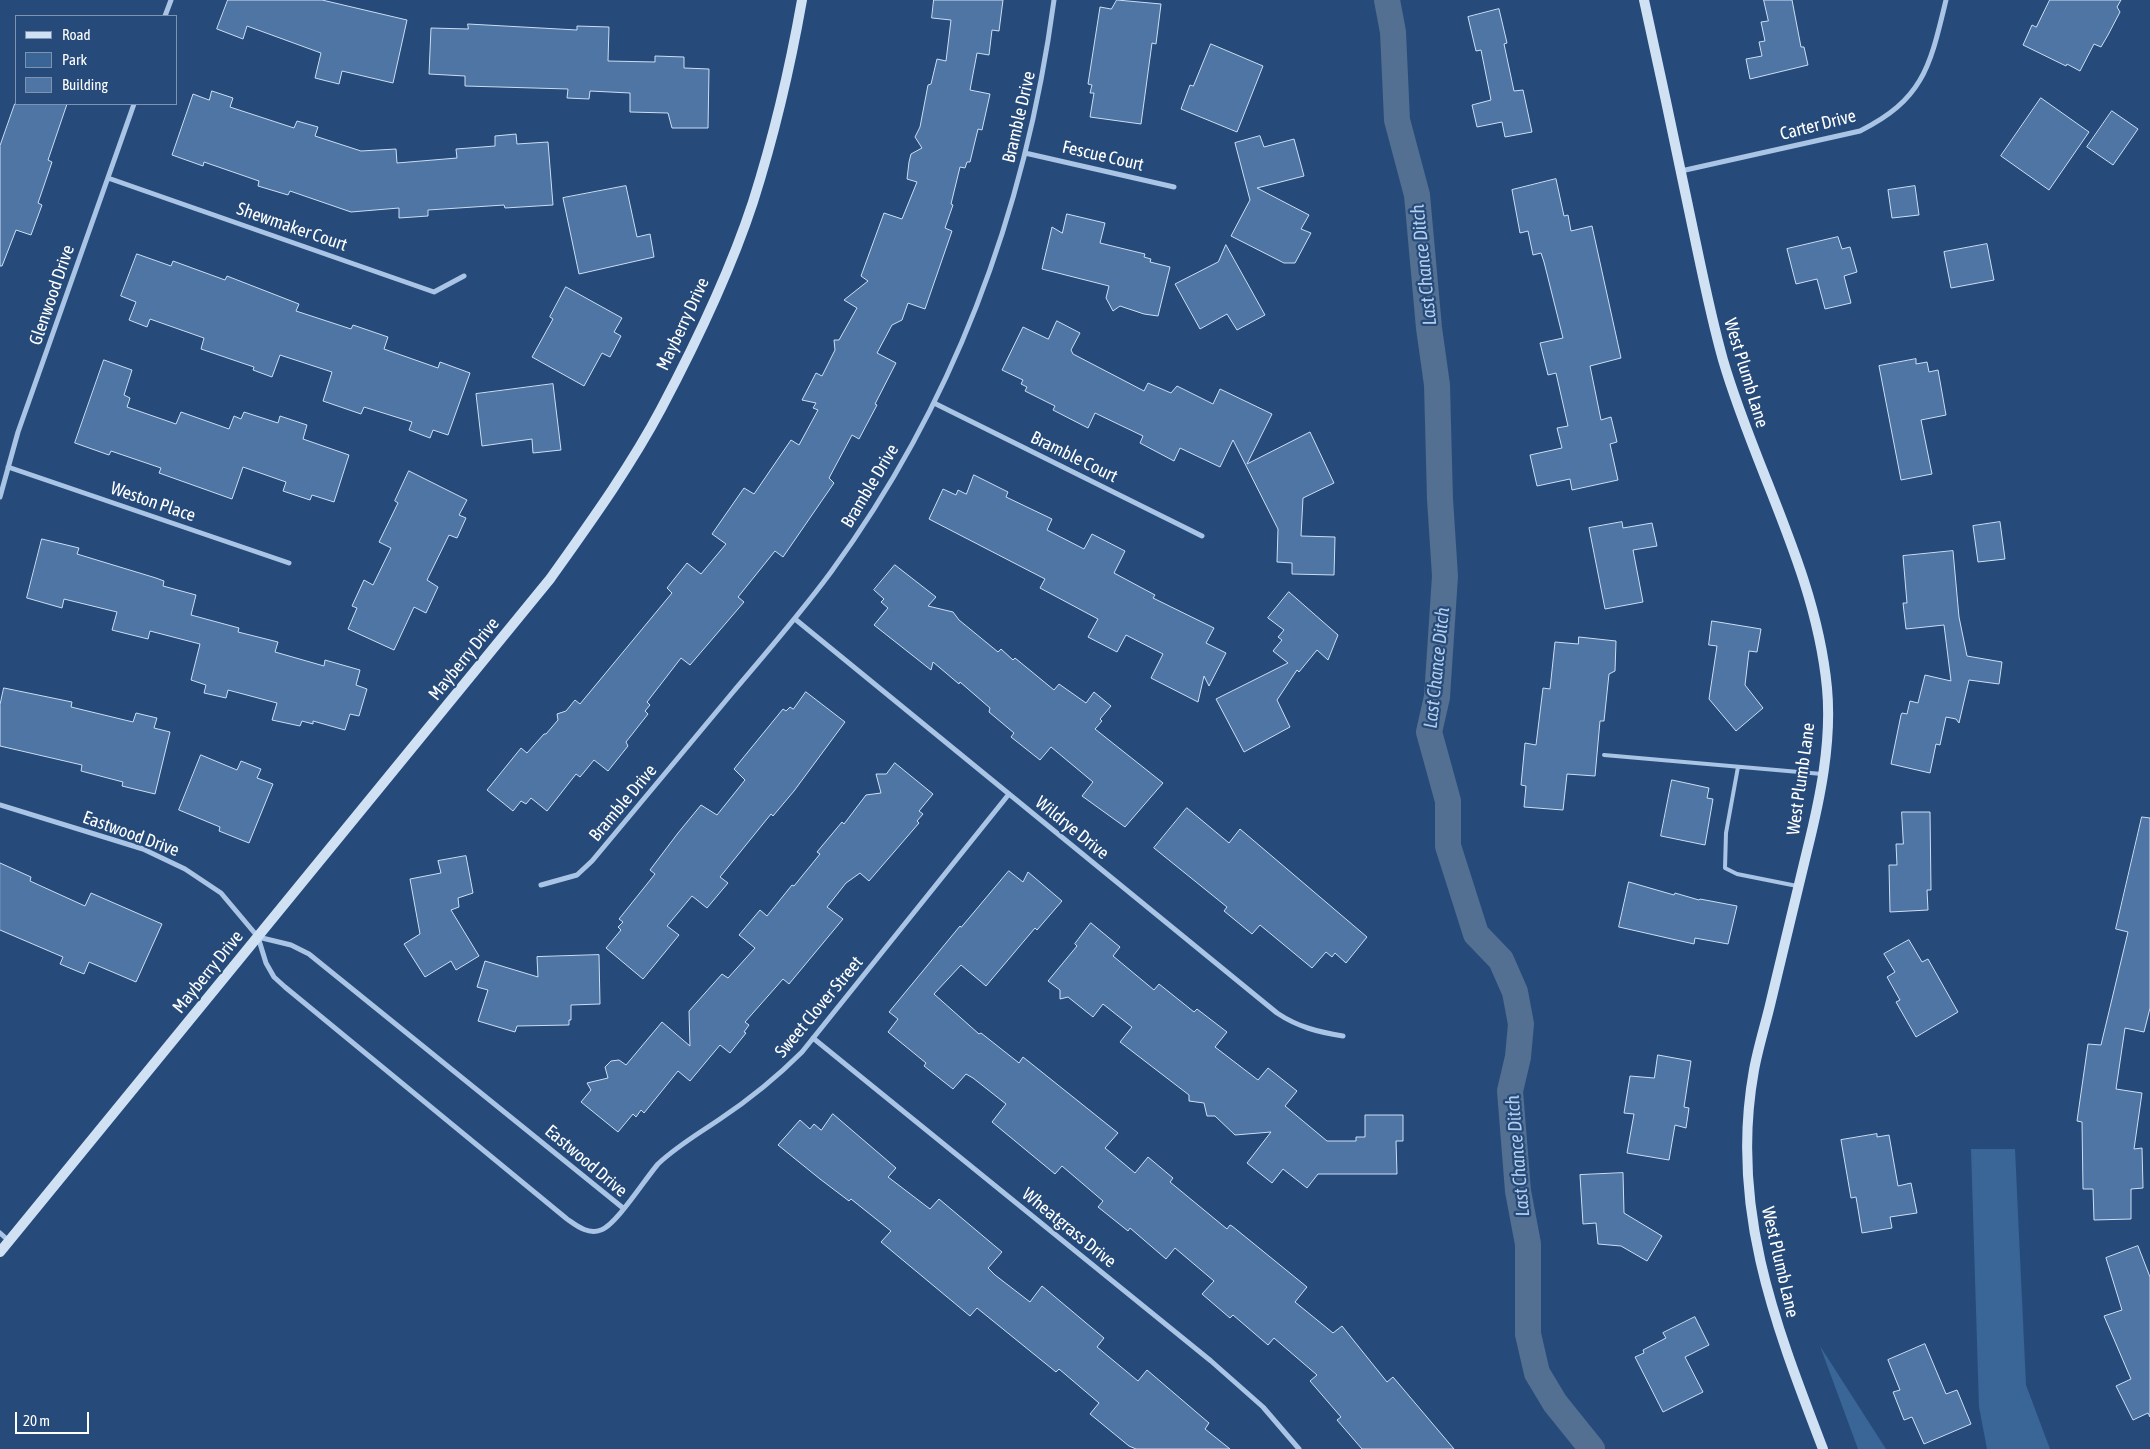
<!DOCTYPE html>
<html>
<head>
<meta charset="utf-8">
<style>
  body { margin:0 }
  #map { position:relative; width:2150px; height:1449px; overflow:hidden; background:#264b7a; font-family:"Asap Condensed",sans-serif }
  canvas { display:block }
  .legend { position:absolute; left:15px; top:15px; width:162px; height:90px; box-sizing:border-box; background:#264b7a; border:1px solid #7d93af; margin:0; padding:6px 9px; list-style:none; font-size:15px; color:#fff }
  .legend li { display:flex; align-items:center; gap:10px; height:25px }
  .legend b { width:25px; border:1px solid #7d93af }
  .scale { position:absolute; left:15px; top:1412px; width:74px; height:22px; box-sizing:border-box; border:2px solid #fff; border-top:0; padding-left:6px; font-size:15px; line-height:18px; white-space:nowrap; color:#fff; -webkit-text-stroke:4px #264b7a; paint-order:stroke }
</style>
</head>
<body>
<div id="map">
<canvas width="2150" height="1449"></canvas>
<ul class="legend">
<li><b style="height:6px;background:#d1e1f4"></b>Road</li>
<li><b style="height:14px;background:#396597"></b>Park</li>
<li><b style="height:14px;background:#4e75a3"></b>Building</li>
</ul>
<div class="scale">20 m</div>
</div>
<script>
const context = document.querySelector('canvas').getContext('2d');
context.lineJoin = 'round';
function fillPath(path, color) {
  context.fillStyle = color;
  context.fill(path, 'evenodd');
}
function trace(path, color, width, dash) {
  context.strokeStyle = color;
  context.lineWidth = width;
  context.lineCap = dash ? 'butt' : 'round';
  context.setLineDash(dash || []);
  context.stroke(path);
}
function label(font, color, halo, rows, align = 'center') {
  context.font = font + ' "Asap Condensed",sans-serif';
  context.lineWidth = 4.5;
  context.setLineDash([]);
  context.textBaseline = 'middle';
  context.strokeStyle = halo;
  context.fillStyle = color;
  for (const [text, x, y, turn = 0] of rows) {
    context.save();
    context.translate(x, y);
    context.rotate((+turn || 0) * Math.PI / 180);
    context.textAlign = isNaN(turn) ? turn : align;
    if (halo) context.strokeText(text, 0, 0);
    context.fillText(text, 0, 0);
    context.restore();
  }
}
fillPath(new Path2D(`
  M1971 1149H2015L2026 1385 2050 1449H1987L1979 1407Z
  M1820 1346 1886 1449H1858Z`), '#396597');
trace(new Path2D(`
  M1387 0 1393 32 1397 120 1417 195 1429 328 1437 385 1440 499 1445 576 1437 697 1429 732 1448 801V846L1476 934 1501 960 1515 992 1521 1024 1518 1057 1510 1091 1518 1191 1528 1244V1334L1537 1373 1555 1403 1592 1449`), '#536f91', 26);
const building = new Path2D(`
  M228 0H322L407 20 393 83 342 71 339 84 315 78 321 53 247 26 243 39 217 29Z
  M934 0H1003L999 31 992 30 989 55 977 53 970 90 990 94 982 130 978 129 970 162H967L965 168 960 167 951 204 953 205 945 228 952 231 925 309 908 303 902 320 892 325 877 353 896 363 875 404 877 405 859 439 852 435 829 478 834 483 783 557 775 551 738 597 744 602 690 665 681 658 647 702 650 705 645 711 648 714 626 742 628 746 608 771 594 760 580 777 576 774 547 811 531 798 526 804 521 801 513 811 487 790 521 748 527 753 544 734H546L558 720 557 714 566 711 575 700 580 704 672 593 667 588 687 563 701 574 726 544 712 534 744 488 754 494 791 440 799 445 818 410 813 408 816 403 802 400 816 373 822 376 835 350 834 340H839L857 308 844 300 868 281 861 276 884 213 902 219 917 182 907 179 909 162 911 154 922 148 915 137 920 127 928 85 931 84 937 59 946 61 951 20 932 18Z
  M1117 0 1161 4 1156 44 1152 43 1141 124 1090 117 1094 93H1090L1092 85 1088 84 1100 7 1111 9Z
  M1764 0H1792L1801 47H1804L1808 65 1750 79 1746 59 1762 56 1759 42 1765 41 1761 22 1768 21Z
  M2050 0H2121L2117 7 2120 12 2108 35 2101 47 2094 44 2080 71 2067 64 2066 66 2023 45 2032 25 2036 27Z
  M1499 9 1507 43 1504 44 1514 91 1523 90 1532 132 1505 137 1502 122 1477 127 1472 105 1491 100 1481 50 1476 51 1468 17Z
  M468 24 577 30V26L609 27 608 61 655 62V56L684 57V68L709 69 708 128H672L668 113 630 112V93L590 91 589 99 567 98 568 89 465 86V76L429 74 431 28 468 29Z
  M1211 44 1263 66 1237 132 1181 109 1190 85 1193 86Z
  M212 91 233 98 230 107 294 128 297 121 318 127 315 136 361 151 396 149 397 163 457 158 456 149 495 146V136L516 134 517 144 548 142 553 205 505 208 504 205 428 210V216L399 218V208L351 212 290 191 288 195 258 186 259 181 204 162 203 166 172 155 193 94 209 100Z
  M2041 98 2089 132 2049 190 2001 156Z
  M15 104H67L48 160 52 162 38 203 42 205 31 235 16 230 2 266H0V146Z
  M2112 111 2138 129 2113 165 2087 147Z
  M1260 136 1264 147 1294 139 1304 176 1257 188 1309 215 1301 229 1311 233 1295 263H1284L1231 236 1250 200 1235 143Z
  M1556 179 1564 216 1568 215 1571 231 1592 226 1621 358 1590 366 1601 420 1611 417 1617 442 1610 444 1618 480 1572 490 1570 479 1537 486 1530 455 1562 448 1557 428 1568 426 1556 373 1548 375 1540 343 1563 338 1544 262 1541 253 1533 255 1528 231 1520 233 1512 190Z
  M626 186 637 237 650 234 654 257 579 274 563 198Z
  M1915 186 1919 215 1892 218 1888 190Z
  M1067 214 1105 223 1100 243 1145 254 1144 257 1151 259 1150 262 1170 267 1158 316 1144 314 1120 306 1113 311 1106 298 1109 286 1042 269 1052 227 1062 233Z
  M1838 237 1842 249 1850 247 1857 272 1844 276 1851 303 1825 309 1817 279 1796 284 1787 249Z
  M1987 244 1994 280 1951 288 1944 252Z
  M1226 245 1265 315 1237 330 1227 314 1200 329 1175 284 1218 262Z
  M137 254 171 266 173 261 225 280 227 276 299 304 296 311 351 329 353 325 388 337 384 349 438 368 440 362 470 373 448 435 433 430 430 438 409 430 412 422 364 407 361 414 323 401 332 372 280 355 272 377 253 370 254 367 201 349 204 338 150 319 147 327 129 320 136 302 121 296Z
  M566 287 622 318 614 332 621 336 610 357 602 353 584 386 532 357 553 319 550 317Z
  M1057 321 1080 333 1071 350 1073 354 1144 391 1148 383 1171 393 1177 386 1213 404 1220 389 1272 414 1247 464 1310 432 1334 483 1303 498 1301 536 1335 537 1334 575 1292 574V563L1277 562 1278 529 1233 440 1220 467 1180 448 1174 461 1140 443 1143 436 1095 413 1088 428 1053 410 1055 406 1025 391 1027 387 1021 384 1023 380 1002 370 1023 327 1048 339Z
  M1916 359V364L1927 362 1929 372 1938 370 1946 415 1921 420 1932 474 1901 480 1879 366Z
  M104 360 132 370 124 395 130 398 127 407 176 424 181 412 229 429 234 416 241 419 244 412 278 423 280 416 307 425 303 439 349 455 334 502 312 495 310 500 283 491 286 482 243 467 232 499 159 473 161 468 111 451 109 455 75 443Z
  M553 384 561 450 533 453 532 439 482 446 476 394Z
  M409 471 467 500 459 515 466 518 457 538 449 535 427 580 438 587 426 613 414 607 394 650 348 629 357 608 352 606 364 580 373 585 391 548 379 542 398 503 395 501Z
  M974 475 1008 492 1006 497 1052 519 1047 530 1084 549 1092 534 1125 551 1114 573 1155 595 1153 598 1214 628 1206 643 1226 653 1209 686 1204 676 1198 702 1151 678 1163 654 1126 635 1117 652 1088 637 1098 619 1040 588 1045 579 929 519 943 489 956 495 958 490 966 494Z
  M1622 522 1623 528 1652 523 1657 546 1633 550 1643 602 1605 609 1589 528Z
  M2000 522 2005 559 1978 562 1973 526Z
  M42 539 79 548 77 554 156 578 164 581 163 586 196 595 191 615 239 628 238 632 278 642 275 652 324 666 325 660 360 670 356 685 367 689 359 716 350 714 345 730 313 721V724L302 721 300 726 272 720 277 703 228 690 226 698 204 693 206 685 191 680 200 644 150 631 148 639 112 630 117 612 64 599 62 608 27 598Z
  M1953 551 1959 617 1967 656 2002 662 1999 684 1969 680 1959 723 1956 719 1946 717 1940 745 1936 744 1930 773 1891 764 1901 715 1902 713 1907 714 1910 701 1918 703 1925 675 1951 681 1944 625 1906 629 1903 603H1907L1903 556Z
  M895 565 936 597 928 606 953 612 959 620 998 652 1001 649 1013 660 1015 658 1054 690 1059 684 1086 703 1094 692 1111 706 1100 719 1102 721 1095 729 1163 783 1125 827 1082 796 1093 782 1051 747 1040 760 1011 737 1014 733 989 712 990 708 960 682 959 684 933 662 931 670 874 625 888 608 881 602 884 599 874 590Z
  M1289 592 1338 635 1328 660 1317 650 1299 672 1297 670 1277 700 1290 727 1244 752 1216 699 1288 663 1273 651 1282 640 1278 637 1284 630 1268 618Z
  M1712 621 1761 629 1757 652 1749 651 1745 685 1763 708 1736 731 1709 699 1717 646 1709 645Z
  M1579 637 1616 641 1615 671 1609 674 1604 721H1600L1595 776 1567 774 1563 810 1524 807 1526 786 1521 785 1525 743 1536 745 1543 688 1550 689 1555 642 1578 644Z
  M4 688 72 702 71 707 133 722 136 713 157 718 154 728 170 732 155 794 122 786 123 782 81 771 82 765 0 746V705Z
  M806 692 845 722 794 791 773 816 771 814 720 877 728 883 707 908 692 896 667 926 679 935 643 979 606 948 621 930 618 927 623 922 619 919 655 874 650 870 678 833 701 805 717 815 745 780 734 769 783 709 786 711 790 707 793 709Z
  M201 755 237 770 241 761 261 769 257 778 273 784 249 843 219 831 220 827 179 810Z
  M895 763 933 794 919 811 923 814 917 821 919 823 869 881 860 873 846 883 827 907 843 919 789 984 783 979 745 1022 749 1025 744 1032 746 1033 730 1053 720 1045 690 1081 678 1071 644 1113 641 1110 636 1117 633 1114 618 1132 581 1102 591 1090 587 1083 608 1078 605 1067 611 1061 619 1060 626 1065 662 1022 690 1046 689 1011 722 974 728 978 755 948 739 935 760 910 767 916 792 885 794 886 820 854 817 852 842 822 844 824 866 795 881 793 876 774H886Z
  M1672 780 1709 788 1707 798 1713 799 1705 845 1661 836Z
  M1187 808 1229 843 1240 829 1367 937 1346 963 1335 953 1332 957 1326 952 1312 968 1260 925 1252 934 1224 911 1227 907 1154 848Z
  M1902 812H1930L1931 890H1927L1928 910 1890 912 1889 865H1897L1896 844H1903Z
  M2142 817 2150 818V1008L2144 1032 2125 1028 2116 1089 2142 1093 2134 1149 2142 1148 2143 1188 2131 1189V1219L2094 1220 2093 1189H2083L2082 1122 2077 1121 2088 1044 2101 1045 2128 932 2116 929Z
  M466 856 473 893 458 898 459 907 451 910 479 956 456 970 451 961 425 977 404 944 420 934 410 879 441 873 438 861Z
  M0 863 31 877 30 881 85 906 91 893 162 924 136 982 89 962 84 974 60 964 63 957 0 930Z
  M1009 871 1023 882 1028 872 1062 901 1037 930 1035 928 986 986 961 965 934 994 979 1034 981 1033 1019 1063 1023 1057 1118 1133 1105 1148 1135 1173 1148 1157 1173 1178 1170 1182 1227 1229 1230 1225 1232 1226 1307 1287 1295 1302 1333 1333 1342 1326 1387 1382 1393 1377 1454 1449H1362L1337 1420 1341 1417 1310 1381 1317 1375 1274 1338 1268 1345 1233 1315 1230 1318 1202 1294 1214 1281 1175 1248 1166 1259 1130 1228 1128 1231 1098 1207 1103 1201 1062 1166 1055 1174 992 1122 1006 1104 973 1078 966 1074 953 1089 924 1066 926 1063 888 1032 898 1019 889 1012 960 926 961 927Z
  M1629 882 1674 895 1675 893 1699 900 1700 899 1737 906 1728 944 1695 938 1694 944 1619 927Z
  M1091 923 1120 947 1113 956 1154 990 1159 984 1194 1012 1197 1009 1227 1032 1215 1047 1258 1080 1268 1068 1297 1091 1285 1106 1327 1141H1356V1137H1365V1115H1403V1141H1396L1397 1174H1318L1307 1188 1283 1169 1272 1183 1247 1163 1271 1132 1235 1135 1215 1116H1207L1204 1103 1189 1101V1095L1120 1042 1132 1027 1103 1004 1093 1017 1068 997 1060 999V990L1048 981 1077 946 1075 944Z
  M1909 940 1922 962 1928 959 1958 1012 1916 1037 1896 1002 1900 1000 1887 977 1895 972 1884 954Z
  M599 955 600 1004 571 1005V1020H569V1025L517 1026 515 1032 478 1021 488 990 477 987 485 961 538 977 537 957Z
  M1658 1055 1691 1061 1684 1107 1689 1108 1686 1128 1675 1125 1669 1160 1627 1153 1634 1114 1624 1113 1630 1076 1654 1078Z
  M833 1114 896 1168 888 1177 930 1209 939 1199 1002 1252 988 1268 995 1275 1030 1302 1042 1286 1104 1338 1097 1347 1138 1381 1147 1370 1209 1423 1205 1429 1230 1449H1136L1129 1446 1090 1414 1099 1403 1059 1369 1056 1372 977 1308 970 1316 881 1242 891 1231 851 1199 849 1201 820 1179 778 1145 800 1120 810 1129 814 1124 821 1130Z
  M1877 1134V1137L1889 1135 1898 1186 1911 1183 1917 1213 1890 1217 1892 1228 1862 1233 1856 1197 1851 1198 1841 1140Z
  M1623 1173 1624 1213 1662 1236 1647 1261 1621 1246 1598 1244 1596 1223 1583 1224 1580 1175Z
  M2138 1246 2150 1277V1417L2148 1413 2133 1420 2116 1386 2131 1379 2104 1316 2122 1310 2106 1258Z
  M1695 1317 1709 1345 1685 1357 1703 1392 1663 1412 1635 1357 1644 1353 1643 1350 1666 1338 1663 1333Z
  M1925 1344 1946 1394 1957 1390 1971 1424 1924 1444 1912 1417 1904 1420 1893 1392 1900 1390 1888 1360Z`);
fillPath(building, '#4e75a3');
trace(building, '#cbdef3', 1);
trace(new Path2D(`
  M1604 755 1822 774
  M1738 767 1726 833 1725 868 1737 874 1797 886`), '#a9c4e4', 4);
trace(new Path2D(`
  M165 16 171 0
  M1025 153 1174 187
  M1681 171 1860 131C1924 99 1930 66 1946 0
  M108 178 434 292 464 276
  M934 403 1202 536
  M8 467 289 563
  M0 497 18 432 134 104
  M795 619 1277 1013C1298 1027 1318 1032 1343 1036
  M0 805 143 849 185 869 221 893 258 937 266 963 274 977 285 987 567 1219C577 1226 588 1235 601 1230 616 1225 645 1179 658 1164 677 1146 698 1134 720 1119 750 1099 777 1077 802 1052L1009 794
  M541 885 577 875 592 861C639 805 686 749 733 692 766 653 800 614 831 572 956 401 1026 209 1054 0
  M258 937 291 945 309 954 623 1208
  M813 1038 1211 1361 1263 1407 1299 1449
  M0 1233 9 1241`), '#a9c4e4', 5);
trace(new Path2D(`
  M1644 0C1660 73 1676 147 1691 220 1701 267 1710 314 1723 360 1755 470 1816 572 1827 688 1832 742 1820 799 1807 851 1795 902 1782 954 1770 1005 1765 1026 1758 1048 1754 1070 1729 1207 1775 1324 1823 1449
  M0 1252 550 579C589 524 629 469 661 409 696 343 730 272 753 202 774 136 790 68 802 0`), '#d1e1f4', 10);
label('18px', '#fff', '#264b7a', [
  ["Bramble Drive",1019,117,-77],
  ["Carter Drive",1818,125,-14],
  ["Fescue Court",1103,156,13],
  ["Shewmaker Court",292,227,19],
  ["Glenwood Drive",52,295,-71],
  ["Mayberry Drive",683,324,-65],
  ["West Plumb Lane",1746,373,73],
  ["Bramble Court",1074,457,26],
  ["Bramble Drive",870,486,-59],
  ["Weston Place",153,502,19],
  ["Mayberry Drive",464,659,-51],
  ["West Plumb Lane",1801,779,-82],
  ["Bramble Drive",623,803,-50],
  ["Wildrye Drive",1072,828,39],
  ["Eastwood Drive",131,834,20],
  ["Mayberry Drive",208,972,-51],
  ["Sweet Clover Street",819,1007,-50],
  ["Eastwood Drive",586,1161,40],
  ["Wheatgrass Drive",1069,1228,39],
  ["West Plumb Lane",1780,1262,77]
]);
label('italic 19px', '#b4ceec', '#264b7a', [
  ["Last Chance Ditch",1424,265,-96],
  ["Last Chance Ditch",1437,668,-84],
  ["Last Chance Ditch",1518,1156,-95]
]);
</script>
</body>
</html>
